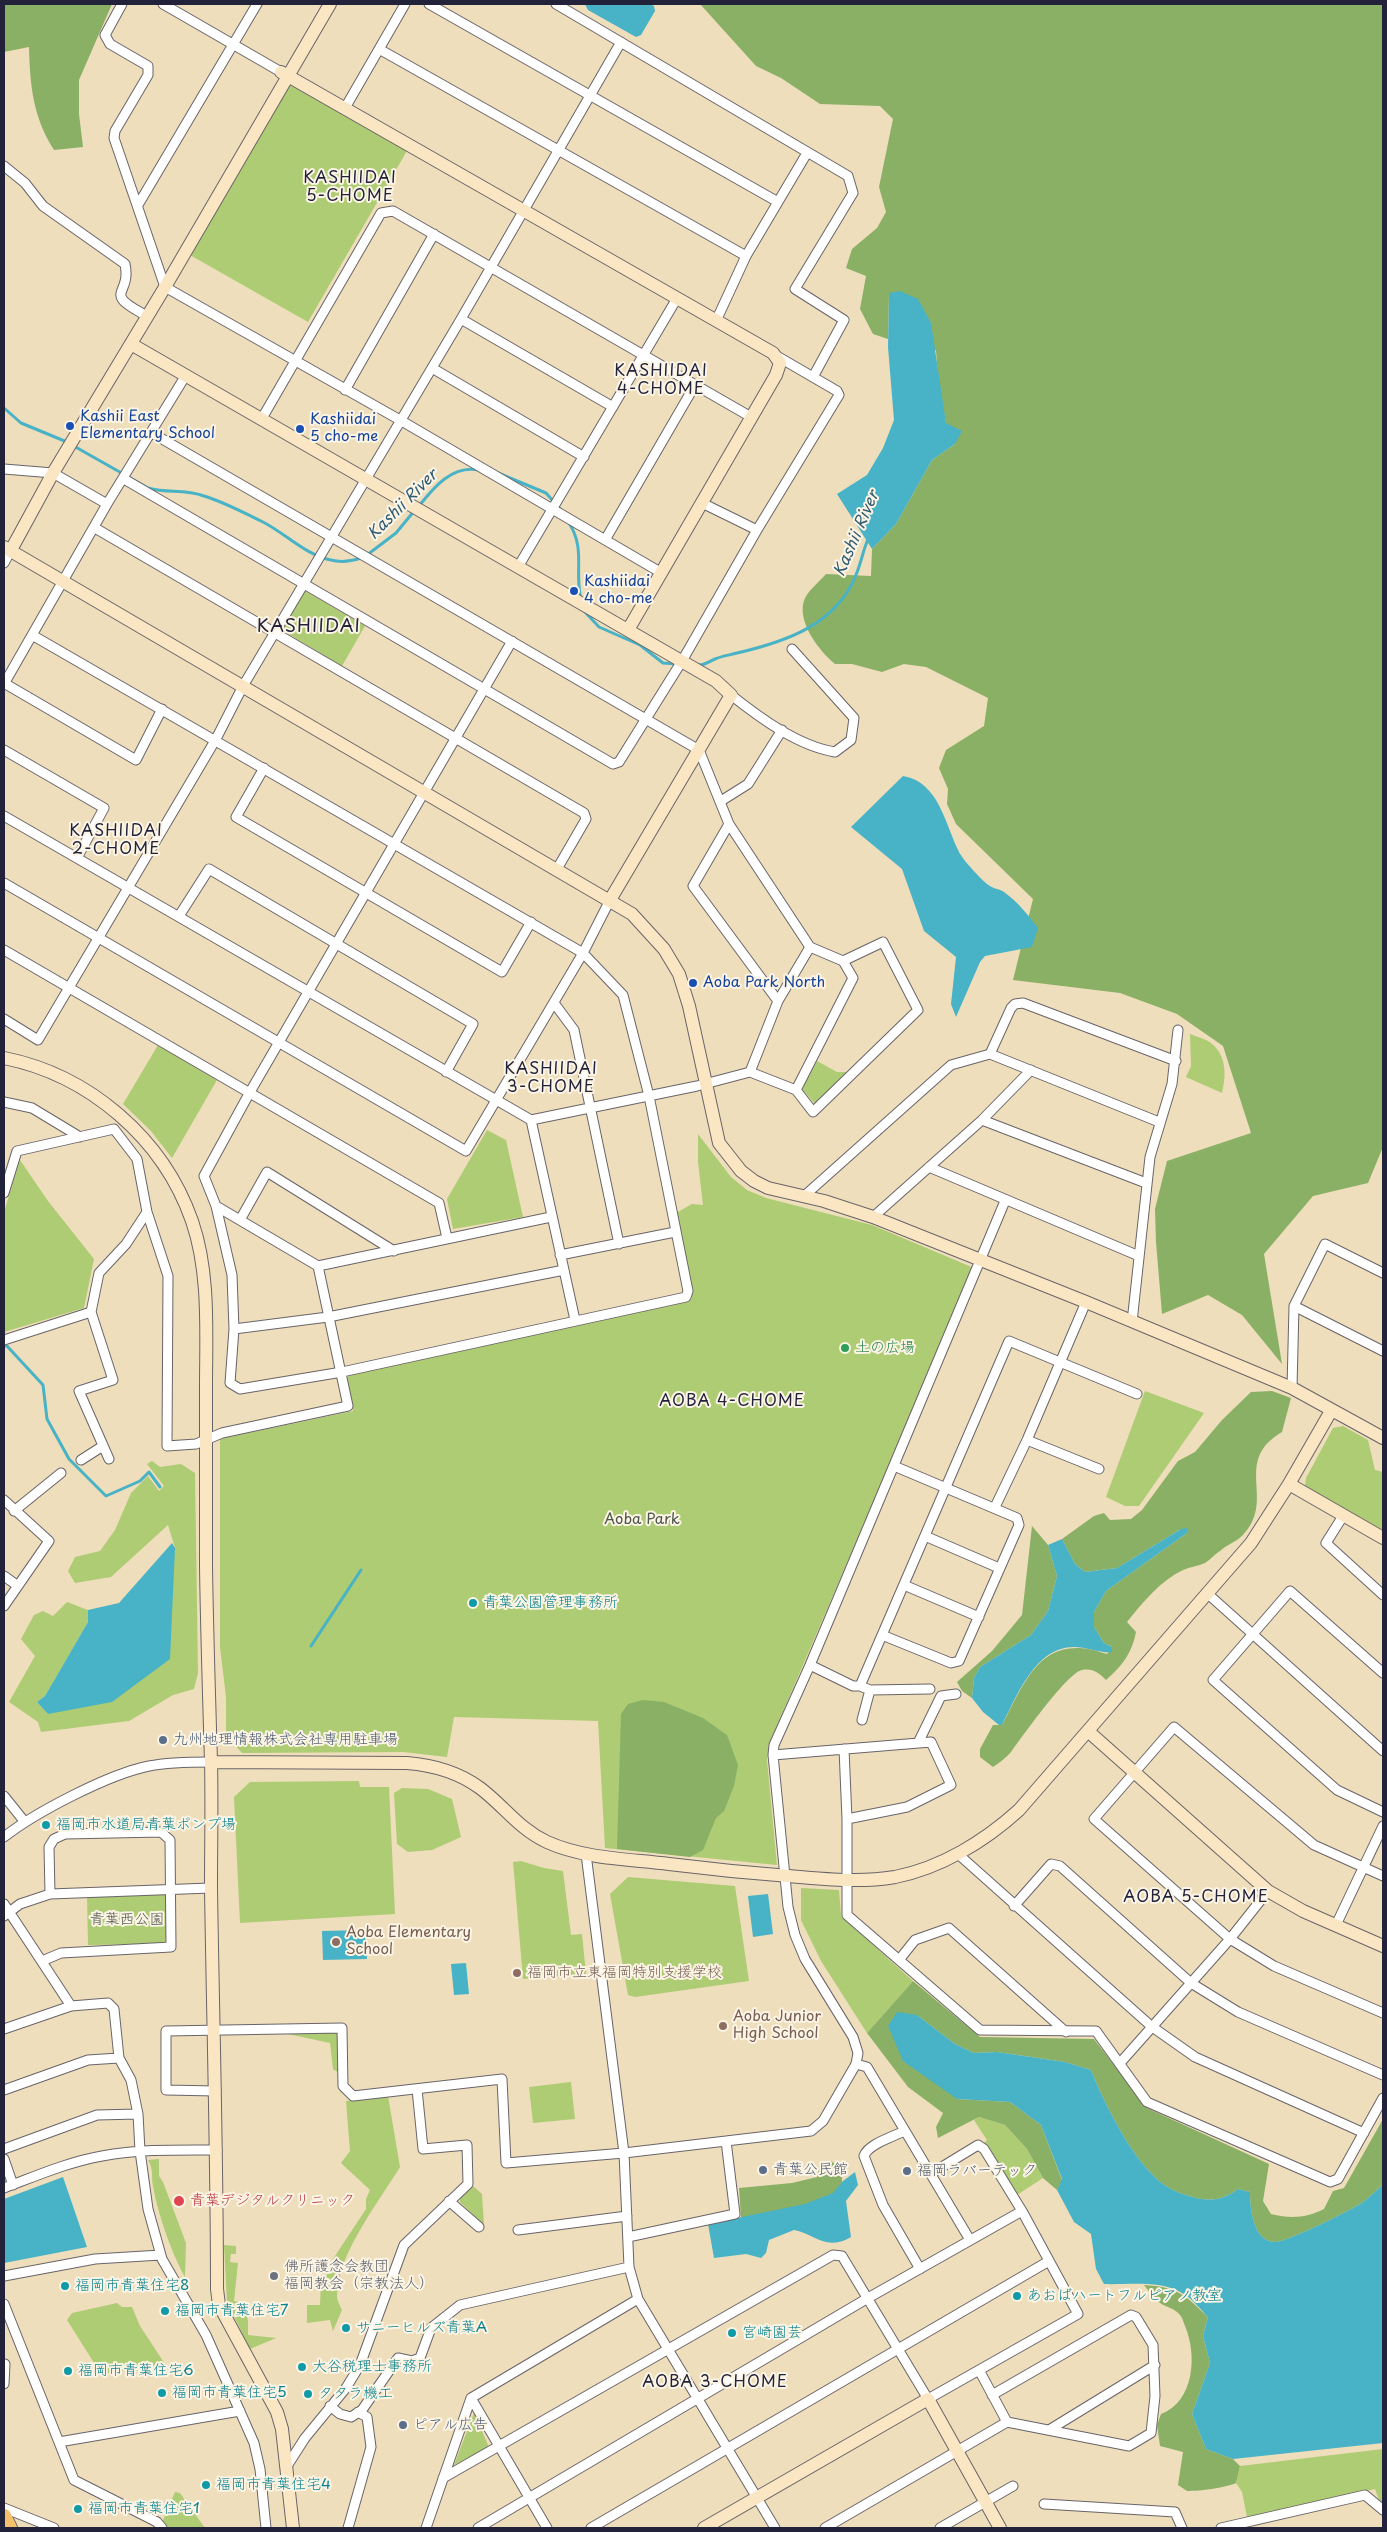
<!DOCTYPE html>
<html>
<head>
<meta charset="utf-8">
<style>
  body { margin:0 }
  #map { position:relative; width:1387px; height:2532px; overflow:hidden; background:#eedebc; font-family:"Playpen Sans",sans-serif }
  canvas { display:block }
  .frame { position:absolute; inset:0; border:5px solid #22223b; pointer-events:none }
</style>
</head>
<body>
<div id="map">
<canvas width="1387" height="2532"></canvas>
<div class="frame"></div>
</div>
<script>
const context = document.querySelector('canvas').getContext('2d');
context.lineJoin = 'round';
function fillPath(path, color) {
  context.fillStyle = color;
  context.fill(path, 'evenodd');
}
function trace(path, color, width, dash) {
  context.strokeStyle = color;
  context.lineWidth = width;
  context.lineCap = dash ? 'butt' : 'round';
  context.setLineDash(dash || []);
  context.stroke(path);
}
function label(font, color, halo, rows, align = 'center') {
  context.font = font + ' "Playpen Sans","Klee One",sans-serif';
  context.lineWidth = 4;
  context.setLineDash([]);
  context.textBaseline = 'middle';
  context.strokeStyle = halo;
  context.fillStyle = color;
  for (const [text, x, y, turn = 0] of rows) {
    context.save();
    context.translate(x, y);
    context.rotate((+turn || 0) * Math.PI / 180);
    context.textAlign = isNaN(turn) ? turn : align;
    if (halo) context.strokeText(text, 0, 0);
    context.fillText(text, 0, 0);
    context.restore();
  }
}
fillPath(new Path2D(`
  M288 81 408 149 308 322 190 255Z
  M305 591 365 626 342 666 282 630Z
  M1190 1034C1197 1037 1207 1039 1212 1044 1227 1056 1226 1077 1222 1093L1186 1077 1191 1066Z
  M158 1045 217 1080 172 1158 151 1131 123 1104Z
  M817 1061 837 1072H847L815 1104 802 1089Z
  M487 1130 506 1140 523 1217 453 1229 447 1199Z
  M698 1134 731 1177 747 1190 766 1198 872 1225 974 1268 769 1744 767 1760 777 1865 605 1848 598 1721 454 1717 447 1757 403 1752 242 1753 226 1736V1697L220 1647V1439L353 1411 347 1378 351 1372 692 1299 676 1213 692 1204 703 1205 698 1162Z
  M20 1160 48 1201 94 1259 84 1308 4 1332V1212Z
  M1145 1391 1204 1413 1139 1506H1125L1106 1497Z
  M1343 1426 1368 1440 1375 1470 1383 1472V1530L1305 1486 1306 1478 1333 1428Z
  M152 1461 160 1467 181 1464 195 1473 198 1673 194 1689 173 1695 129 1721 41 1732 38 1722 9 1702 35 1656 21 1639 34 1615 43 1611 53 1616 67 1602 88 1610V1622L45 1696 37 1702 48 1714 175 1548 168 1525 111 1577 75 1583 68 1571 75 1557 100 1551 115 1530 131 1493 148 1476 159 1491 164 1486 147 1464Z
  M359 1781 360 1787H389L395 1914 240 1923 234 1797 250 1782Z
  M402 1788 428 1789 452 1799 461 1837 432 1850 408 1852 397 1844 394 1793Z
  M521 1861 544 1868 563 1871 571 1935 582 1934 586 1974 523 1979 513 1862Z
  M628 1877 735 1886 749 1981 635 1997 628 1995 610 1894Z
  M801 1888 839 1890 841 1916 913 1981 867 2033 821 1961 801 1920Z
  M166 1894 167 1944 88 1945 87 1895Z
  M340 2032 341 2097 339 2073 333 2069 330 2043 288 2034Z
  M571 2082 575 2119 533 2123 529 2087Z
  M388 2096 400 2167C379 2202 337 2254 337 2296 337 2300 340 2306 342 2310L333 2331 330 2320 307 2323V2305H320L321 2281 325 2279 333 2259 366 2209V2199L370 2190 341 2163 350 2151 346 2101Z
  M979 2117 1005 2125 1027 2149 1043 2178 1017 2195 984 2143 987 2140 974 2120Z
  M159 2159V2176L163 2182 186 2243 185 2277C171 2252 158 2214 153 2186 151 2176 154 2170 148 2160Z
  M473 2186 482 2194 484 2225 460 2202V2196Z
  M224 2245 236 2246V2254H231L230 2262 238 2263 234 2301 241 2302 248 2320V2335L276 2338 250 2349 227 2302Z
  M117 2303 122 2307H132L140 2326 165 2364 101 2374 67 2320 72 2313Z
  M474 2413 489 2447 454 2465Z
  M1383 2449V2504L1379 2500 1375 2489 1247 2517 1242 2492 1236 2483 1240 2466Z
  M175 2492 180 2493 205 2528H165L161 2525Z`), '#aecc73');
fillPath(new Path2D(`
  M4 4H112L79 80V114L83 147 54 150C33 117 30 86 29 47L4 52Z
  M700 4H1383V1147L1368 1183 1313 1196 1264 1254 1282 1364 1242 1315 1208 1295 1162 1314 1156 1242 1155 1209 1167 1161 1251 1133 1223 1046 1177 1014 1120 993 1013 980 1033 899 956 824 947 804 948 789 939 768 946 750 984 726 988 698 926 667 904 664 882 672 852 664H835C819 651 795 620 805 598 809 590 820 581 826 574L871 576 872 549 896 524 932 460 955 444 946 423 939 388 936 351 889 293 888 339 873 334 860 309 866 276 846 268 852 249 877 228 886 212 879 187 893 119 880 106 820 104 781 78 756 66Z
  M1272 1391 1291 1398 1282 1432C1231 1462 1278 1500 1242 1536 1236 1542 1226 1545 1220 1551 1215 1554 1210 1560 1205 1563 1198 1566 1190 1567 1183 1570 1160 1581 1143 1602 1127 1622L1136 1632C1132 1653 1122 1666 1106 1680 1099 1673 1093 1668 1082 1670 1067 1673 1022 1737 1011 1752 1006 1758 999 1763 993 1767L980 1757V1749L993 1725H1002C1027 1677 1043 1631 1107 1654L1112 1647 1104 1643 1094 1627V1612L1106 1591 1187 1533 1181 1529 1117 1568 1085 1572 1075 1564 1062 1539 1094 1516 1104 1513 1110 1520 1131 1519 1142 1510 1178 1461 1195 1452 1222 1420 1251 1392Z
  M1032 1526 1048 1545 1057 1576 1048 1611 1031 1635 980 1667 974 1678 972 1698 962 1691 957 1682 992 1651 1022 1615Z
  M643 1700 664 1702 703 1718 727 1735 738 1765 734 1786 724 1811 716 1818 703 1850 690 1857 617 1849 621 1714 628 1704Z
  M913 1981 980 2037 1094 2039 1147 2108 1269 2164 1263 2201 1271 2214C1291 2219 1306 2218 1324 2209L1333 2191 1344 2188 1383 2119V2184C1376 2191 1368 2199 1360 2204 1347 2212 1287 2242 1275 2242 1253 2242 1250 2208 1250 2192L1238 2189C1222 2201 1208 2202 1189 2196 1183 2194 1176 2192 1171 2189 1137 2171 1105 2105 1091 2070L1065 2062 997 2052 974 2053 955 2044 917 2015 957 2099 1010 2102 1041 2125 1062 2180 1057 2190 1043 2178 1027 2149 1005 2125 979 2117 938 2138 936 2127 943 2113 908 2087 867 2033Z
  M831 2161 842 2169V2190L777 2217H741L739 2188 792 2183 817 2177 821 2162Z
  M1144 2285C1178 2287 1185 2295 1208 2317L1203 2336 1210 2363 1192 2414 1206 2449 1233 2459 1240 2466 1236 2483C1225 2488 1200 2491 1187 2491L1178 2485 1183 2452 1160 2446 1157 2425 1161 2414C1195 2401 1197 2354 1185 2326 1184 2323 1182 2317 1180 2315 1176 2309 1166 2307 1160 2303 1154 2298 1149 2291 1144 2285Z`), '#8ab065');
fillPath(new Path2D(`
  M585 4H650L654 6 655 11 641 35 636 37 588 10Z
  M900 291 918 299 931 323 946 423 962 431 955 444 932 460 896 524 872 549 837 494 867 475 883 448 894 420 888 347 889 293Z
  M903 776C939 782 945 824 959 852 963 860 983 882 990 886 994 889 1000 889 1004 892 1018 902 1028 915 1038 928L1032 947 985 956 980 962 956 1017 951 1004 956 957 924 931 902 869 851 827Z
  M1187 1528V1533L1106 1591 1094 1612V1627L1104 1643 1112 1647V1652C1105 1654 1086 1647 1074 1647 1035 1647 1017 1696 1002 1725H999L983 1712 972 1698 974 1678 980 1667 1031 1635 1048 1611 1057 1576 1048 1545 1062 1539 1075 1564 1085 1572 1117 1568 1181 1529Z
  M172 1543 175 1548 170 1659 112 1702 48 1714 37 1702 45 1696 88 1622V1610L119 1603Z
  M768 1894 773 1934 753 1937 748 1896Z
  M365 1930 367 1959 323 1960 322 1931Z
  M466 1963 469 1994 454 1995 451 1964Z
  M897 2012 917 2015 955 2044 974 2053 997 2052 1065 2062 1091 2070C1105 2105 1137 2171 1171 2189 1176 2192 1183 2194 1189 2196 1208 2202 1222 2201 1238 2189L1250 2192C1250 2208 1253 2242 1275 2242 1287 2242 1347 2212 1360 2204 1368 2199 1376 2191 1383 2184V2443L1233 2459 1206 2449 1192 2414 1210 2363 1203 2336 1208 2317C1200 2309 1192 2298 1182 2293 1161 2280 1127 2285 1104 2284L1096 2269 1091 2234 1074 2222 1057 2190 1062 2179 1041 2125 1010 2102 957 2099 903 2061 888 2026Z
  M855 2172 858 2185 846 2201 851 2237C825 2252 814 2233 794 2230L769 2240 766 2253 761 2258 746 2254 714 2258 708 2224 805 2204 833 2193 843 2181Z
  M63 2177 87 2247 4 2263V2199Z`), '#48b2c6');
trace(new Path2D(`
  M4 408 21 423 67 442
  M72 445 148 488C169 494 183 488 204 496 224 502 242 512 261 521 284 532 305 555 331 560 342 563 352 561 361 558
  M498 473 546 493 562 511
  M419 506C434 487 452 465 479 470
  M569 523C586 549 574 573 581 599
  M367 555 396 533 415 510
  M585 612 599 627 640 645 663 663 677 664
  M698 665C706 665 708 662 715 659 722 656 730 655 737 653 785 642 836 625 856 575 861 563 863 551 868 539
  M4 1346H7L43 1385 47 1419 69 1459 106 1496 140 1481 149 1472 160 1487
  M311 1646 361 1570`), '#48b2c6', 3);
const street = new Path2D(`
  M122 4 105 35 110 44 148 66V75L115 131 114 138 165 287 400 420 660 572
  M163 4 281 72
  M429 4 778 202
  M556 4 848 176 853 193 795 289 844 320 813 377
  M379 49 746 256
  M345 108 405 4
  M4 166 25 183 43 206 125 264C132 297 100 291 147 316
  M138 205 257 4
  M461 319 613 407
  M716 321 746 256 807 153
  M432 368 584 457
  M345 390 434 234
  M261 420 381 213 393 211 751 417
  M4 469 53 473 107 504
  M124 479 613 764 619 762 682 661 757 530 839 395 837 391 775 355
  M702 503 757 530
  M95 528 584 813 586 819 557 869
  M605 540 695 385
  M4 563 11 550
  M518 567 676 300
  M32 635 583 953 623 995 649 1096 688 1291 686 1297 342 1372 240 1389 230 1383 234 1329 232 1275 216 1206
  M512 641 250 1092 204 1176 216 1206 318 1266 551 1217
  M4 683 136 760 162 709
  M4 684 107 504 186 375
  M731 695C760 718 798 746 835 752L851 740 854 718 792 649
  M4 750 104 808 77 858
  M264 768 236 817 502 972 531 922
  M721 801 748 784 782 730
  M4 816 531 1120 697 1086 750 1072 796 1090 813 1112 918 1010 883 942 843 961 810 947 729 824 699 750 152 433
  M729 824 693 886 778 1001
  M4 883 466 1151 583 953 610 900
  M179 916 209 869 473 1024 446 1072
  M4 950 439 1203 447 1238
  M554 1003 574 1030 619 1244
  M4 1019 38 1040 216 739 243 686 461 319 621 42
  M990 1054 1159 1122
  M750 1072 778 1001 810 947
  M796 1090 853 978 843 961
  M4 1102 32 1108 80 1137
  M531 1120 575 1320
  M982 1120 1146 1183
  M929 1167 1139 1256
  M4 1193 17 1151 114 1129 137 1159 147 1212 126 1244 99 1273 91 1312 4 1340
  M803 1197 951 1065 990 1054 1011 1008 1015 1004 1023 1003 1176 1061
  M147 1212 168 1276 167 1446 196 1444 222 1433 348 1406 318 1266
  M873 1217 982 1120 1031 1070
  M240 1220 267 1172 394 1251
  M560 1255 675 1232
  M1294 1306 1383 1351
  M91 1312 113 1380 79 1391 109 1459
  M1132 1322 1150 1157 1172 1084 1178 1030
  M234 1329 328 1317 564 1270
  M1292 1388 1294 1306 1325 1244 1383 1273
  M1027 1440 1099 1469
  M81 1460 103 1446
  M4 1500 49 1541 4 1606
  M995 1507 1027 1440 1086 1302
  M14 1511 61 1473
  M1343 1516 1326 1543 1383 1595
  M925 1536 999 1568
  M4 1576 18 1586
  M904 1585 979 1617
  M1208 1594 1383 1751
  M882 1635 951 1663 959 1661 1019 1525 1017 1518 894 1466
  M810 1665 853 1686H860L1009 1341 1137 1394
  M1383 1673 1290 1591 1213 1680 1337 1790 1383 1812
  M860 1686 870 1690 930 1689
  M862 1720 870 1690
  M918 1743 941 1696 956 1694
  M844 1749 847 1819
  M773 1755 774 1745 810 1665 1005 1201
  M4 1796 24 1821
  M4 1837C36 1812 109 1774 149 1766 169 1762 190 1762 211 1762
  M586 1854 624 2153 629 2267 638 2299 775 2528
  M958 1854 1151 2026 1195 2057 1364 2133
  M1383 1876 1314 1845 1174 1727 1094 1819 1230 1939 1274 1966 1383 2013
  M4 1904 71 2006 108 2003 114 2009 119 2058 131 2080 138 2114 140 2151 148 2209 162 2259 206 2335 254 2443 260 2469 266 2528
  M1014 1906 1051 1864 1060 1866 1191 1983 1238 2012 1383 2075
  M4 1916 20 1904 50 1894 211 1888
  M1336 1925 1383 1826
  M899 1960 915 1940 949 1928 1066 2032
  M42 1961 61 1953 171 1947 170 1840 161 1832 65 1834 54 1839 49 1847 50 1894
  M4 2029 71 2006
  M1120 2063 1230 1939 1268 1891
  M856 2064 867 2067 970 2240
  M4 2090 88 2060 119 2058
  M216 2091 166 2090V2031L342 2028 343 2086 353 2096 502 2079 506 2163 624 2153 811 2131 823 2121 856 2064 858 2053 853 2037 805 1959 795 1935 788 1907 773 1755 931 1742 951 1785 907 1807 847 1819V1915L980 2030 1096 2031 1147 2102 1330 2182 1338 2179 1383 2098
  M904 2131C893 2137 868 2144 864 2156L883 2205 920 2269
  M4 2149 97 2115 138 2114
  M4 2159 13 2185
  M4 2188C36 2176 68 2162 102 2156 140 2149 178 2150 217 2150
  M449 2201 479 2227
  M518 2230 627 2216
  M628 2237 735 2214 726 2141
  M4 2276 95 2259 161 2255
  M4 2304 74 2480 157 2522 162 2528
  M979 2370 1007 2422 1129 2446 1151 2433 1155 2396 1153 2345 1136 2317 1131 2315 992 2395
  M4 2384 5 2364
  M471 2398 547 2528
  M330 2406 340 2414 351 2417 362 2410 398 2358 412 2361 420 2358 431 2328 460 2305 629 2267
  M1049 2430 1155 2365
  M59 2442 240 2411
  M287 2466 305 2438 346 2388 360 2365 404 2245 468 2184 467 2145 423 2149 417 2089
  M443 2478 833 2255 842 2256 928 2399 1078 2314 1022 2211 984 2149 978 2145 932 2173
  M1044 2504 1175 2512 1182 2528
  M4 2508 54 2528
  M348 2528 371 2447 367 2417 358 2412
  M426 2528 471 2398 638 2299
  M478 2528 868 2298 1022 2211
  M591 2528 1049 2261
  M825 2528 1007 2422
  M940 2528 1013 2486
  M1221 2528 1365 2495 1383 2510`);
const secondary = new Path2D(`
  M281 72 773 353 780 363 776 375 628 630
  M131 344 716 681 731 695 610 900
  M4 547 632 914 664 949 679 974 689 1006 719 1143 741 1171 754 1181 768 1188 824 1201 873 1217 1086 1302 1292 1388 1383 1438
  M11 550 53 473 165 287 330 4
  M4 1058C89 1075 163 1138 192 1221 210 1273 206 1332 206 1387 206 1447 206 1507 206 1567 207 1632 209 1696 211 1761 212 1803 211 1846 211 1888 213 2022 217 2155 217 2289L219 2305 277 2412 282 2429 293 2528
  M1289 1484 1383 1538
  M1089 1732 1268 1891 1303 1911 1383 1946
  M211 1762 407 1763C433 1765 458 1772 480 1788 504 1806 519 1829 547 1842 585 1859 629 1859 669 1864 709 1869 749 1873 789 1876 825 1879 859 1883 895 1877 941 1868 985 1841 1019 1810L1251 1543 1289 1484 1331 1411
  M704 2528 928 2399 1000 2528`);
const primary = new Path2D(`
  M4 2516 10 2528`);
trace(street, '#696468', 11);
trace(secondary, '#696468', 14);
trace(primary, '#696468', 16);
trace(street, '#fff', 9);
trace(secondary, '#fbe6c4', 12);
trace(primary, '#f5c16b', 14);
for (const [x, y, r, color] of [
  [70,426,5,"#1a4fb4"],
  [300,429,5,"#1a4fb4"],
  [574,591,5,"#1a4fb4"],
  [693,983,5,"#1a4fb4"],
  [845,1348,5,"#2e9e5b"],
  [473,1603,5,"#0f9aa8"],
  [163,1740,5,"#5c6f8a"],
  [46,1825,5,"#0f9aa8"],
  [336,1942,5,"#8d6e63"],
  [517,1973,5,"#8d6e63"],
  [723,2026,5,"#8d6e63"],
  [763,2170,5,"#5c6f8a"],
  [907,2171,5,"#5c6f8a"],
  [179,2201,6,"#e0444e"],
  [274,2276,5,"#6b7280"],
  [65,2286,5,"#0f9aa8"],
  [1017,2296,5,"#0f9aa8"],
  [165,2311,5,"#0f9aa8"],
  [346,2328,5,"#0f9aa8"],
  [732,2333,5,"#0f9aa8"],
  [302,2367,5,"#0f9aa8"],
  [68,2371,5,"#0f9aa8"],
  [162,2393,5,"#0f9aa8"],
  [308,2394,5,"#0f9aa8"],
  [403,2425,5,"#5c6f8a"],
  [206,2485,5,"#0f9aa8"],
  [78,2509,5,"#0f9aa8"]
]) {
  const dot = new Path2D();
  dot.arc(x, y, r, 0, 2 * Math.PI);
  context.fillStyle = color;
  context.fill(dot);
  trace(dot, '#fcf5e5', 2);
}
label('15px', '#164399', '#fcf5e5', [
  ["Kashii East",80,417],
  ["Elementary School",80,434],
  ["Kashiidai",310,420],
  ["5 cho-me",310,437],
  ["Kashiidai",584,582],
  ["4 cho-me",584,599],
  ["Aoba Park North",703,983]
], 'left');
label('15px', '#27864d', '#fcf5e5', [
  ["土の広場",855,1348]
], 'left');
label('15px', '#4c554c', '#fcf5e5', [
  ["Aoba Park",642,1520],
  ["青葉西公園",127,1920]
]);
label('15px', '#0d838f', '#fcf5e5', [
  ["青葉公園管理事務所",483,1603],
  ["福岡市水道局青葉ポンプ場",56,1825],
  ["福岡市青葉住宅8",75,2286],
  ["あおばハートフルピアノ教室",1027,2296],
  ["福岡市青葉住宅7",175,2311],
  ["サニーヒルズ青葉A",356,2328],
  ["宮崎園芸",742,2333],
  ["大谷税理士事務所",312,2367],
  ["福岡市青葉住宅6",78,2371],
  ["福岡市青葉住宅5",172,2393],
  ["タタラ機工",318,2394],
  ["福岡市青葉住宅4",216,2485],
  ["福岡市青葉住宅1",88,2509]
], 'left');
label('15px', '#4e5e75', '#fcf5e5', [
  ["九州地理情報株式会社専用駐車場",173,1740],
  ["青葉公民館",773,2170],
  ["福岡ラバーテック",917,2171],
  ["ピアル広告",413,2425]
], 'left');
label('15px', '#785e54', '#fcf5e5', [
  ["Aoba Elementary",346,1933],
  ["School",346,1950],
  ["福岡市立東福岡特別支援学校",527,1973],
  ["Aoba Junior",733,2017],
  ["High School",733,2034]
], 'left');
label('15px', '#be3a42', '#fcf5e5', [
  ["青葉デジタルクリニック",190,2201]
], 'left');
label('15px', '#5b616d', '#fcf5e5', [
  ["佛所護念会教団",284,2267],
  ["福岡教会（宗教法人）",284,2284]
], 'left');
context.letterSpacing = '1px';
label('16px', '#22223b', '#fcf5e5', [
  ["KASHIIDAI",350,179],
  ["5-CHOME",350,197],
  ["KASHIIDAI",661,372],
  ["4-CHOME",661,390],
  ["KASHIIDAI",116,832],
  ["2-CHOME",116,850],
  ["KASHIIDAI",551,1070],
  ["3-CHOME",551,1088],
  ["AOBA 4-CHOME",732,1402],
  ["AOBA 5-CHOME",1196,1898],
  ["AOBA 3-CHOME",715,2383]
]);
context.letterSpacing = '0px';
label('italic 16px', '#315c73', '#fcf5e5', [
  ["Kashii River",403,505,-45],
  ["Kashii River",857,534,-67]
]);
context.letterSpacing = '1px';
label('18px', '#22223b', '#fcf5e5', [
  ["KASHIIDAI",309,627]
]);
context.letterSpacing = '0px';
</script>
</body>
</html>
